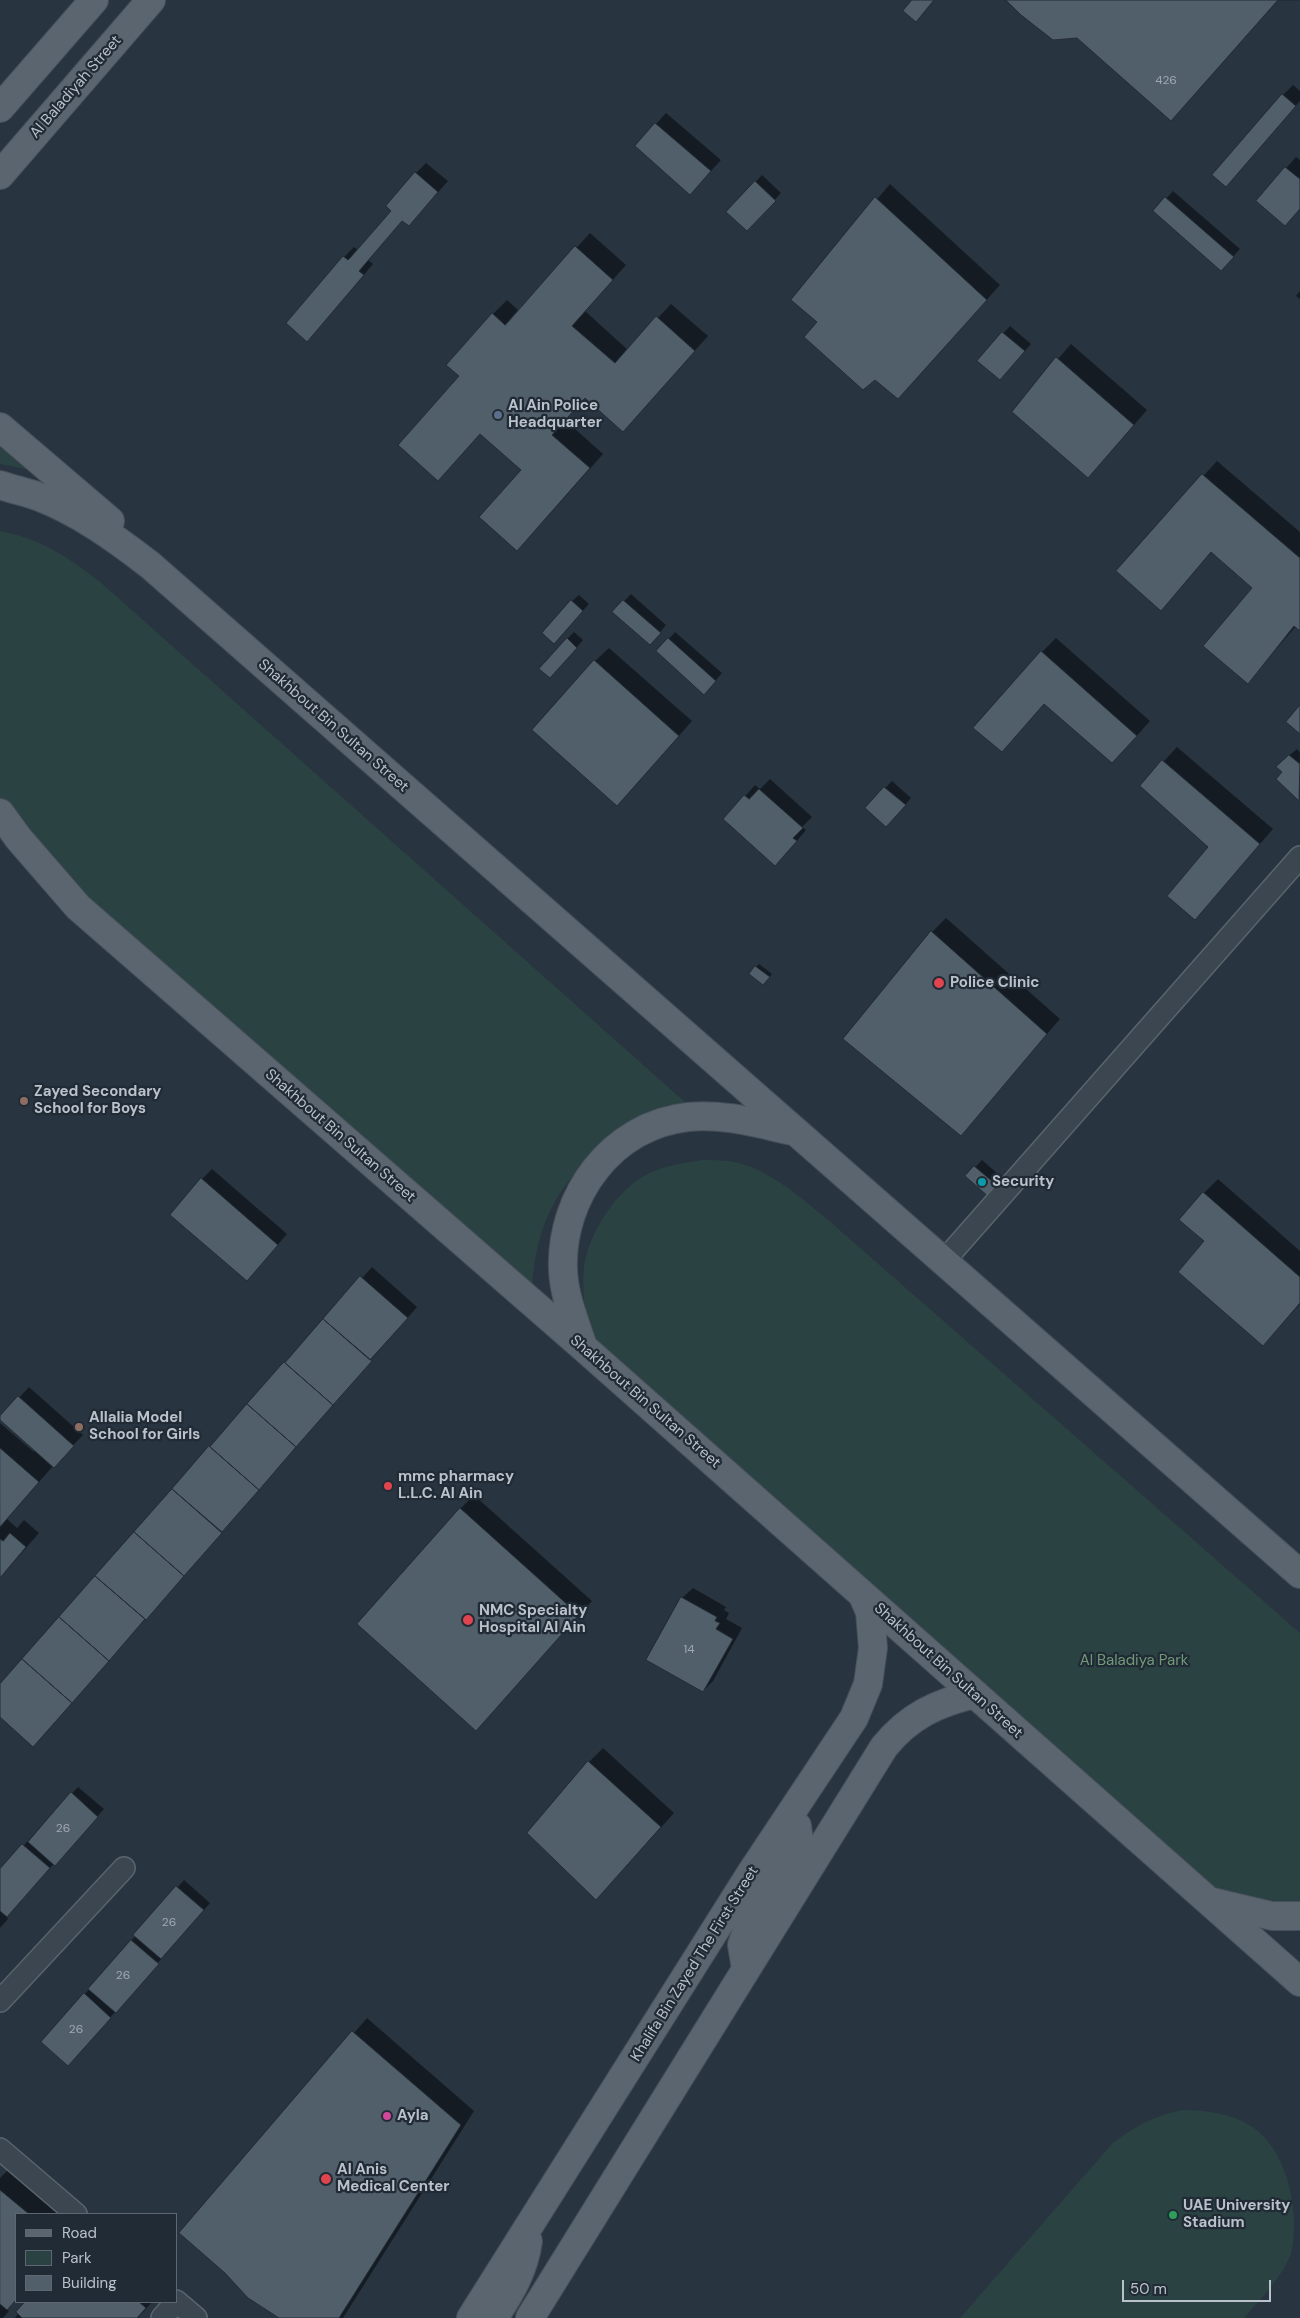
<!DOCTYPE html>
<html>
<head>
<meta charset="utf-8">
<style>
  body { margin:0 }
  #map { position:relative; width:1300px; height:2318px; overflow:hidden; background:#283440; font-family:"DM Sans",sans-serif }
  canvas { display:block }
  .legend { position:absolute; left:15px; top:2213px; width:162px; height:90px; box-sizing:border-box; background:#212b35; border:1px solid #5e6771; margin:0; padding:6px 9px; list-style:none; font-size:15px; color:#b9c1ca }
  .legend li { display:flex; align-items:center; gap:10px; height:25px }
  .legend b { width:25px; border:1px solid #5e6771 }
  .scale { position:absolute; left:1122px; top:2280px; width:149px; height:22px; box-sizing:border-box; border:2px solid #b9c1ca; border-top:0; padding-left:6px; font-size:15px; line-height:18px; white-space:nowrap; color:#b9c1ca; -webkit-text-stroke:4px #212b35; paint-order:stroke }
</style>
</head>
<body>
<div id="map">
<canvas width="1300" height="2318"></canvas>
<ul class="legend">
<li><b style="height:6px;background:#5a6570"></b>Road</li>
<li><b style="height:14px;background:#2b4242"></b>Park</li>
<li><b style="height:14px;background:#515f6b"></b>Building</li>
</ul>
<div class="scale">50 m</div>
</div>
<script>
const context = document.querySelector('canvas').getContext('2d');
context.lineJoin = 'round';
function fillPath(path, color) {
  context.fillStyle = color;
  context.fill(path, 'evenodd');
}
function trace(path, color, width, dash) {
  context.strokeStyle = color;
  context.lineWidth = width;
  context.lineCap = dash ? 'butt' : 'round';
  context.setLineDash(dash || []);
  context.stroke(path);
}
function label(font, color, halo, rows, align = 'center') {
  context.font = font + ' "DM Sans",sans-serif';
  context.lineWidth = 4.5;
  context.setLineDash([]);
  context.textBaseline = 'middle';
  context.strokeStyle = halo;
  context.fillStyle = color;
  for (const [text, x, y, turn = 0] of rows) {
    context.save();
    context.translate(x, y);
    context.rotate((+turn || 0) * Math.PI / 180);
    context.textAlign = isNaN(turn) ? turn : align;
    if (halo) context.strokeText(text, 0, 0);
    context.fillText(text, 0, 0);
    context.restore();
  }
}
fillPath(new Path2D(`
  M0 445 30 470 0 464Z
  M0 531C39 538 68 557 99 581L695 1111C665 1124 632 1134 603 1149 596 1153 591 1159 585 1164 547 1198 533 1246 532 1296L89 910 0 810Z
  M702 1160C711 1160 721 1160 729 1161 768 1167 798 1196 827 1219L1300 1633V1914L1210 1895 605 1352C600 1345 593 1337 590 1329 584 1312 581 1278 585 1261 592 1229 619 1186 650 1173 666 1165 684 1163 702 1160Z
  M1182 2110C1208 2110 1237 2114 1258 2131 1289 2157 1300 2215 1291 2254 1281 2279 1261 2298 1244 2318H960L1112 2144C1134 2126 1154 2116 1182 2110Z`), '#2b4242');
fillPath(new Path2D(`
  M1008 0H1278L1171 120 1077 37Z
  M1293 85 1300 91V101L1236 175 1283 95Z
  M666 113 721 160 690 194 636 146Z
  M1296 157 1300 160V209L1285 225 1257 201Z
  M426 163 448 181 409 225 403 220 368 260 373 264 317 330 344 257 354 247 358 250 393 210 416 173Z
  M762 175 781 193 747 230 728 212Z
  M890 184 1000 285 898 398 819 322 792 300Z
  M1173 191 1240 249 1228 262 1155 211Z
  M590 233 626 265 585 311 628 350 671 304 708 336 636 416 586 397 565 420 603 454 531 535 523 470 481 433 438 480 461 376 493 314 507 300 519 311Z
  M1300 291V299L1296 296Z
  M1010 326 1031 344 1006 372 979 360Z
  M1071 344 1147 410 1102 462 1013 411Z
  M1217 461 1300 532V629L1296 626 1248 682 1254 588 1212 551 1161 609 1117 571Z
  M631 594 666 625 656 637 614 612Z
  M579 595 589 604 560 636 572 601Z
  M574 632 583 640 557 670 567 639Z
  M675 632 722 673 711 686 669 639Z
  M1056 638 1150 721 1126 748 1045 703 1002 750 1042 652Z
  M609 648 692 721 631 790 595 661Z
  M1177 747 1273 829 1195 918 1210 846 1141 786Z
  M1297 749 1300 752 1299 799 1278 779 1283 772 1284 760Z
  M770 779 812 817 802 827 806 830 786 854 725 819 755 785 760 789Z
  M892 781 911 798 893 819 866 808Z
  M946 918 1060 1019 961 1134 932 932Z
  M759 964 772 974 766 981 751 973Z
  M982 1160 1005 1180 997 1189 967 1176Z
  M212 1169 287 1234 257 1269 202 1179Z
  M1218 1179 1300 1251V1304L1263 1344 1206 1241 1204 1193Z
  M372 1267 417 1307 44 1735 0 1716V1686Z
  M29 1387 83 1435 53 1466 7 1519 17 1528 24 1520 39 1533 0 1578V1423L34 1452 35 1450 0 1418Z
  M474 1495 592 1601 476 1730 460 1509Z
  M693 1588 726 1607 724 1610 729 1613 726 1619 742 1628 713 1681 703 1691 682 1598Z
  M603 1748 674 1813 610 1884 589 1762Z
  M78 1787 104 1809 6 1916 8 1919 0 1928V1871Z
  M184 1880 210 1903 75 2058 85 1994Z
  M367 2018 474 2111 343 2318H281L181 2233Z
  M8 2170 60 2214H16V2299L7 2309 9 2311 3 2318H0V2178Z
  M26 2302H152L138 2318H15Z`), '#0007');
const building = new Path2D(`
  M912 0H934L916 22 903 11Z
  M1006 0H1299H1278L1171 121 1077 38 1053 40 1021 15Z
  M1282 94 1296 106 1226 187 1212 175Z
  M655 123 711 171 690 195 635 146Z
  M1285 167 1300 179V209L1285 226 1256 201Z
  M415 172 438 192 409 226 402 221 359 271 364 275 307 342 286 323 343 256 348 260 350 258 391 211 386 206Z
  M755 181 776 201 747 231 726 212Z
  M875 197 987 300 898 399 875 380 863 390 804 337 817 322 791 300Z
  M1165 197 1234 257 1221 271 1153 211Z
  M575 246 613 280 572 326 615 363 656 316 695 351 623 432 585 398 552 435 590 468 517 551 479 517 521 470 480 434 438 481 398 445 459 376 446 365 492 313 505 325Z
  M1002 332 1025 351 1000 380 977 361Z
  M1056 357 1134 425 1088 478 1012 412Z
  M1202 474 1300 558V631L1294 626 1248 684 1203 646 1252 588 1211 552 1161 611 1116 571Z
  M571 600 583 611 554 644 542 633Z
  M623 600 661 633 650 645 612 612Z
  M567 638 577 648 550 678 539 669Z
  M668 638 716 681 704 695 656 651Z
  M1041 651 1137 736 1112 763 1044 704 1002 752 973 728Z
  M594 660 679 736 617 806 532 730Z
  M1300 705V734L1286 722Z
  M1289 755 1300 764 1299 801 1276 779 1282 772 1276 767Z
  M1162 760 1260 844 1195 920 1167 896 1208 847 1140 786Z
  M884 787 906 805 886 827 865 808Z
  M759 789 803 828 793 838 797 841 775 866 723 819 744 795 749 799Z
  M931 931 1047 1034 961 1136 843 1039Z
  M755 966 770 977 763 985 749 974Z
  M974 1166 999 1187 990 1198 965 1176Z
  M201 1178 278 1245 247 1281 170 1215Z
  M1203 1192 1300 1277V1303L1263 1346 1178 1272 1204 1241 1179 1220Z
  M360 1276 408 1318 370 1360 323 1319Z
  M323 1319 372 1361 333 1405 285 1363Z
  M284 1362 333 1405 296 1447 247 1404Z
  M18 1396 74 1446 54 1468 0 1420V1416Z
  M247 1404 296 1447 259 1490 210 1447Z
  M209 1446 259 1490 222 1532 172 1489Z
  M0 1448 39 1482 0 1527Z
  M172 1489 222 1533 184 1576 134 1532Z
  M460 1508 579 1615 476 1731 357 1624Z
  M134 1532 184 1576 146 1620 95 1576Z
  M10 1533 26 1547 0 1578V1539L3 1541Z
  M95 1576 145 1619 109 1661 59 1617Z
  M681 1597 717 1617 715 1621 720 1623 716 1629 733 1639 703 1692 646 1660Z
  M59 1617 109 1661 72 1703 22 1659Z
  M22 1659 72 1703 33 1747 0 1717V1684Z
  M588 1761 661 1827 596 1900 527 1833Z
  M71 1792 98 1817 55 1866 28 1842Z
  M22 1844 50 1868 7 1917 0 1911V1869Z
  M176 1886 204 1910 161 1959 133 1935Z
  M131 1940 159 1964 116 2013 88 1989Z
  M84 1993 111 2018 68 2066 41 2042Z
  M352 2031 461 2125 339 2318H279L248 2298 225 2273 179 2233Z
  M0 2190 29 2214H16V2300L7 2310 0 2304Z
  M25 2302H139L146 2308 137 2318H22L16 2312Z`);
fillPath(building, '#515f6b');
trace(building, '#232d37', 1);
const minor = new Path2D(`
  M943 1262 1300 857
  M0 2001 124 1868
  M0 2149 76 2214
  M176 2301 196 2318
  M162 2318 176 2302`);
const major = new Path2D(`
  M0 108 94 0
  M0 175 151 0
  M0 427 110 521
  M0 485C12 489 25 492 37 496 79 512 115 538 150 565L1300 1574
  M0 813 19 839 78 907 583 1347 1300 1982
  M583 1347C575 1322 564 1296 563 1270 560 1196 612 1125 688 1117 724 1113 759 1124 793 1131
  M1213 1902 1272 1916H1300
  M746 1969 742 1945 747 1930 799 1841 797 1826 788 1818
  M471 2318 751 1873 854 1718 868 1684 873 1648 870 1612 863 1596
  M494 2318C510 2293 524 2271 528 2241
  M530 2318 884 1747C909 1716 937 1703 975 1694`);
trace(minor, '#5a646d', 24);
trace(major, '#464f59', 30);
trace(minor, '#3c4650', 21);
trace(major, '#5a6570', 28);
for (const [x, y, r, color] of [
  [498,415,5,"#5c6f8a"],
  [939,983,6,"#e0444e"],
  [24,1101,5,"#8d6e63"],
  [982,1182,5,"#0f9aa8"],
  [79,1427,5,"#8d6e63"],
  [388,1486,5,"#e0444e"],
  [468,1620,6,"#e0444e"],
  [387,2116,5,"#d1479c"],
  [326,2179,6,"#e0444e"],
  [1173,2215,5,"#2e9e5b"]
]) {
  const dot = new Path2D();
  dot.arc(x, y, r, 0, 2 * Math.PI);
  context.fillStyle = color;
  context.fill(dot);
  trace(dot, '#212b35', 2);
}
label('12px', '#9fa8b2', null, [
  ["426",1166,81],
  ["14",689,1650],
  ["26",63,1829],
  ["26",169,1923],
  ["26",123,1976],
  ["26",76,2030]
]);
label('15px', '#b9c1ca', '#212b35', [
  ["Al Baladiyah Street",76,87,-49],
  ["Shakhbout Bin Sultan Street",333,726,41],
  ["Shakhbout Bin Sultan Street",340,1136,41],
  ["Shakhbout Bin Sultan Street",645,1402,41],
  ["Shakhbout Bin Sultan Street",948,1671,42],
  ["Khalifa Bin Zayed The First Street",695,1964,-58]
]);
label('bold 15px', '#b9c1ca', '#212b35', [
  ["Al Ain Police",508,406],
  ["Headquarter",508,423],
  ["Police Clinic",950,983],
  ["Zayed Secondary",34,1092],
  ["School for Boys",34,1109],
  ["Security",992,1182],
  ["Allalia Model",89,1418],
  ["School for Girls",89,1435],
  ["mmc pharmacy",398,1477],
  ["L.L.C. Al Ain",398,1494],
  ["NMC Specialty",479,1611],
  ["Hospital Al Ain",479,1628],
  ["Ayla",397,2116],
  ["Al Anis",337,2170],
  ["Medical Center",337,2187],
  ["UAE University",1183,2206],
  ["Stadium",1183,2223]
], 'left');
label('15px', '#729a78', '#212b35', [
  ["Al Baladiya Park",1134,1661]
]);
</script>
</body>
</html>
